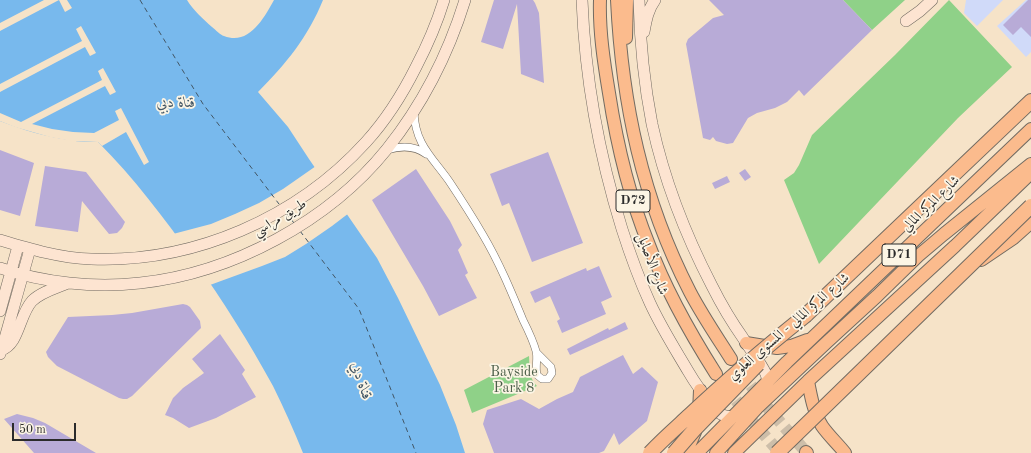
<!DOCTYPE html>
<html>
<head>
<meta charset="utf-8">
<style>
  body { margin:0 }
  #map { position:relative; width:1031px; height:453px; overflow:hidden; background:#f6e3c8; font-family:"Old Standard TT",serif }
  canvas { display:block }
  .scale { position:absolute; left:12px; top:423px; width:64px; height:18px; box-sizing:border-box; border:2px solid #2b2b2b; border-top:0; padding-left:5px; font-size:12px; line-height:14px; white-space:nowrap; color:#2b2b2b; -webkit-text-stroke:3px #fcf5e5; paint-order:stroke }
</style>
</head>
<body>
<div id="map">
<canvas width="1031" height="453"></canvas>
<div class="scale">50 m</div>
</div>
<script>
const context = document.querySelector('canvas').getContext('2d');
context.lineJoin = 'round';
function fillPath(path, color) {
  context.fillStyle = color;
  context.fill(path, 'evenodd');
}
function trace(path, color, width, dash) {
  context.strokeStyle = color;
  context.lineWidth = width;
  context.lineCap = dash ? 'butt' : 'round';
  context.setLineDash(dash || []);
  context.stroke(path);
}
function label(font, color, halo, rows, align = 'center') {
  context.font = font + ' "Old Standard TT",Amiri,serif';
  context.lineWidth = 3.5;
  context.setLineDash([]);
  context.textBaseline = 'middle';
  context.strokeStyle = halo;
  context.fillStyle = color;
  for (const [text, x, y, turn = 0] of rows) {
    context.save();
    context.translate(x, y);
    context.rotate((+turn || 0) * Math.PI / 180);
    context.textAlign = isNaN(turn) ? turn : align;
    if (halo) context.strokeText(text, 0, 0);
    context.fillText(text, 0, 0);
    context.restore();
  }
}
fillPath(new Path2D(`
  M966 0H1003L977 26 964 13Z
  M1026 0H1031V52L1026 57 997 26Z`), '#d0daf9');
fillPath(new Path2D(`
  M843 0H905L872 30Z
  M949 0 1012 67 958 118 819 264 784 180 794 173 799 165 812 135 895 55Z
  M529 356C530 369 528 376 537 386L472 413 464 390Z`), '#8fd188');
fillPath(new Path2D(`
  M0 0H187C193 10 203 19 212 27 216 30 220 35 224 36 249 46 264 18 274 0H323C308 37 286 64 258 92L288 127 309 159 377 258 398 298 440 385 456 425 465 453H303C294 431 284 408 273 386 249 342 223 301 194 260 165 219 134 178 98 142 89 142 79 142 70 140 46 137 23 130 0 121Z`), '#78b9ed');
fillPath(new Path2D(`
  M44 0H67L72 8 65 12 59 0 0 31V23Z
  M81 26 96 53 90 56 85 47 0 92V84L82 41 76 29Z
  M103 68 116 92 110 95 105 86 32 124 52 129 73 132 94 133 119 120 115 111 121 108 149 162 144 165 126 132 102 146 98 142 71 141 50 137 15 127 0 121V113L21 122 102 80 98 71Z
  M316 166 349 213 332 226 306 244 285 257 262 266 210 285 173 234 211 224 235 214 259 203 283 189Z`), '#f6e3c8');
trace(new Path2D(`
  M140 0 203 104 279 204
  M286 213 294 223
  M300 231 359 309 416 453`), '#425665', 1, [5, 4]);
fillPath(new Path2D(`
  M494 0H533L535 3 539 13 544 83 521 74 517 4 503 49 481 42Z
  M709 0H843L872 30 804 96 799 90 787 102 775 108 757 113 748 118 733 143 727 144 716 141 713 137 710 140 703 138 686 44 688 39 713 18 724 15Z
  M1028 0H1031V37L1021 27 1013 35 1003 25Z
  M0 150 34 163 20 216 0 210Z
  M548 152 583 243 532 262 509 203 502 206 490 174Z
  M45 166 86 172 125 222 122 228 117 233 109 234 82 201 78 232 35 226Z
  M416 169 450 221 462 245 458 250 468 273 465 275 477 298 439 316 423 286 372 200Z
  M745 169 751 177 745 181 739 173Z
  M727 176 730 182 715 189 712 183Z
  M599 266 612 297 601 302 606 314 562 333 557 321 560 319 550 296 535 303 530 292 586 268 587 271Z
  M183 304 187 305 190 307 200 321 201 328 132 396 127 399H123L119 398 57 366 48 357 46 352 68 317 112 315 132 313Z
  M625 322 628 329 570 355 567 349 608 328 609 330Z
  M220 334 245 370 242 374 256 397 216 418 189 428 173 418 165 415 173 398 183 388 204 373 192 359Z
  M623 355 633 374 642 367 658 382 647 421 619 445 614 433 604 451 599 453H494L483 424 487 410 521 399 539 409 557 399 573 392 580 377Z
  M17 414 33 418 45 423 96 453H34L4 419Z`), '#b8abd7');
trace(new Path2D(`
  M740 371 767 407 806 452
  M725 386 752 421 780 453`), '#cdbea9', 12, [12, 6]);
const street = new Path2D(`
  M414 112C415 144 432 157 449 181 461 199 472 216 483 235 499 262 511 291 523 320 528 330 533 340 536 351 538 358 535 367 537 375L542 379H548L552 373 551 367 537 353
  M387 150C400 146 414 145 426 154`);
const secondary = new Path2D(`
  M582 0C585 78 599 155 622 229 630 254 639 279 650 303 661 327 675 349 688 371 695 383 702 393 711 403 713 406 716 410 719 413 725 417 732 417 739 416
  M639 0C640 41 644 83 652 124 664 179 686 236 712 286 721 304 731 321 743 338 750 350 760 361 766 374L768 381 766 389
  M906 21 920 11 932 0
  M644 32C646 21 648 9 655 0
  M0 240C30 249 60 258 91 259 194 263 297 218 366 142 386 120 403 93 416 67 427 46 437 23 444 0
  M0 268C44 283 94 288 140 283 233 273 329 221 387 149 423 104 448 55 465 0
  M0 311 18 246
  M1 350C19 345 19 315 32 301 41 292 56 288 68 283
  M0 354 5 338 30 249`);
const primary = new Path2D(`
  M600 0C599 31 604 63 609 93 617 145 629 196 649 245 666 291 690 333 716 374
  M617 0C622 103 642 199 690 292 702 315 717 337 731 359
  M626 38 627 0
  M746 343 777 348 791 346 807 340
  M808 381C811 397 814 413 822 426 829 436 838 444 845 453
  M699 413 700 390
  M806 452 807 453
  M686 453 695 432
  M697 453 787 362 1031 129
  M716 453 757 408 826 343 877 296 918 256 944 234 1031 164
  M734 453 808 381 955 246 1030 174`);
const highway = new Path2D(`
  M981 259 1012 238 1031 221
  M806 315 1031 101`);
trace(street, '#726b62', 8);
trace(secondary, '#726b62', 12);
trace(primary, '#726b62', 14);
trace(highway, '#726b62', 16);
trace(street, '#fff', 7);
trace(secondary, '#fde4d1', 11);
trace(primary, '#fbbb8d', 12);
trace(highway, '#fbbb8d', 14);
const highwayBridge = new Path2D(`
  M650 453C663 439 677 427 690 415 727 380 766 347 806 315
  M674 453 694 430 758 364
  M777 453 1031 206`);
trace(highwayBridge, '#726b62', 16, []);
trace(highwayBridge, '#fbbb8d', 14);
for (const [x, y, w] of [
  [633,201,34],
  [899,255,34]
]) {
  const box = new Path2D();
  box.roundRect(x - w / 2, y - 11, w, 22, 3);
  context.fillStyle = '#fcf5e5';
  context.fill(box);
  trace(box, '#2b2b2b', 1);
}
label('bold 13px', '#2b2b2b', null, [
  ["D72",633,201],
  ["D71",899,255]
]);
label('14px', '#2b2b2b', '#fcf5e5', [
  ["شارع المركز المالي",931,204,-44],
  ["طريق مراسي",280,218,-31],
  ["شارع الأصايل",652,264,69],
  ["شارع المركز المالي - المستوى العلوي",789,327,-41]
]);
label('14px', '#495d47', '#fcf5e5', [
  ["Bayside",514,372],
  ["Park 8",514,388]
]);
label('italic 15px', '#425665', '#fcf5e5', [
  ["قناة دبي",176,103],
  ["قناة دبي",361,381,71]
]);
</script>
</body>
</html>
